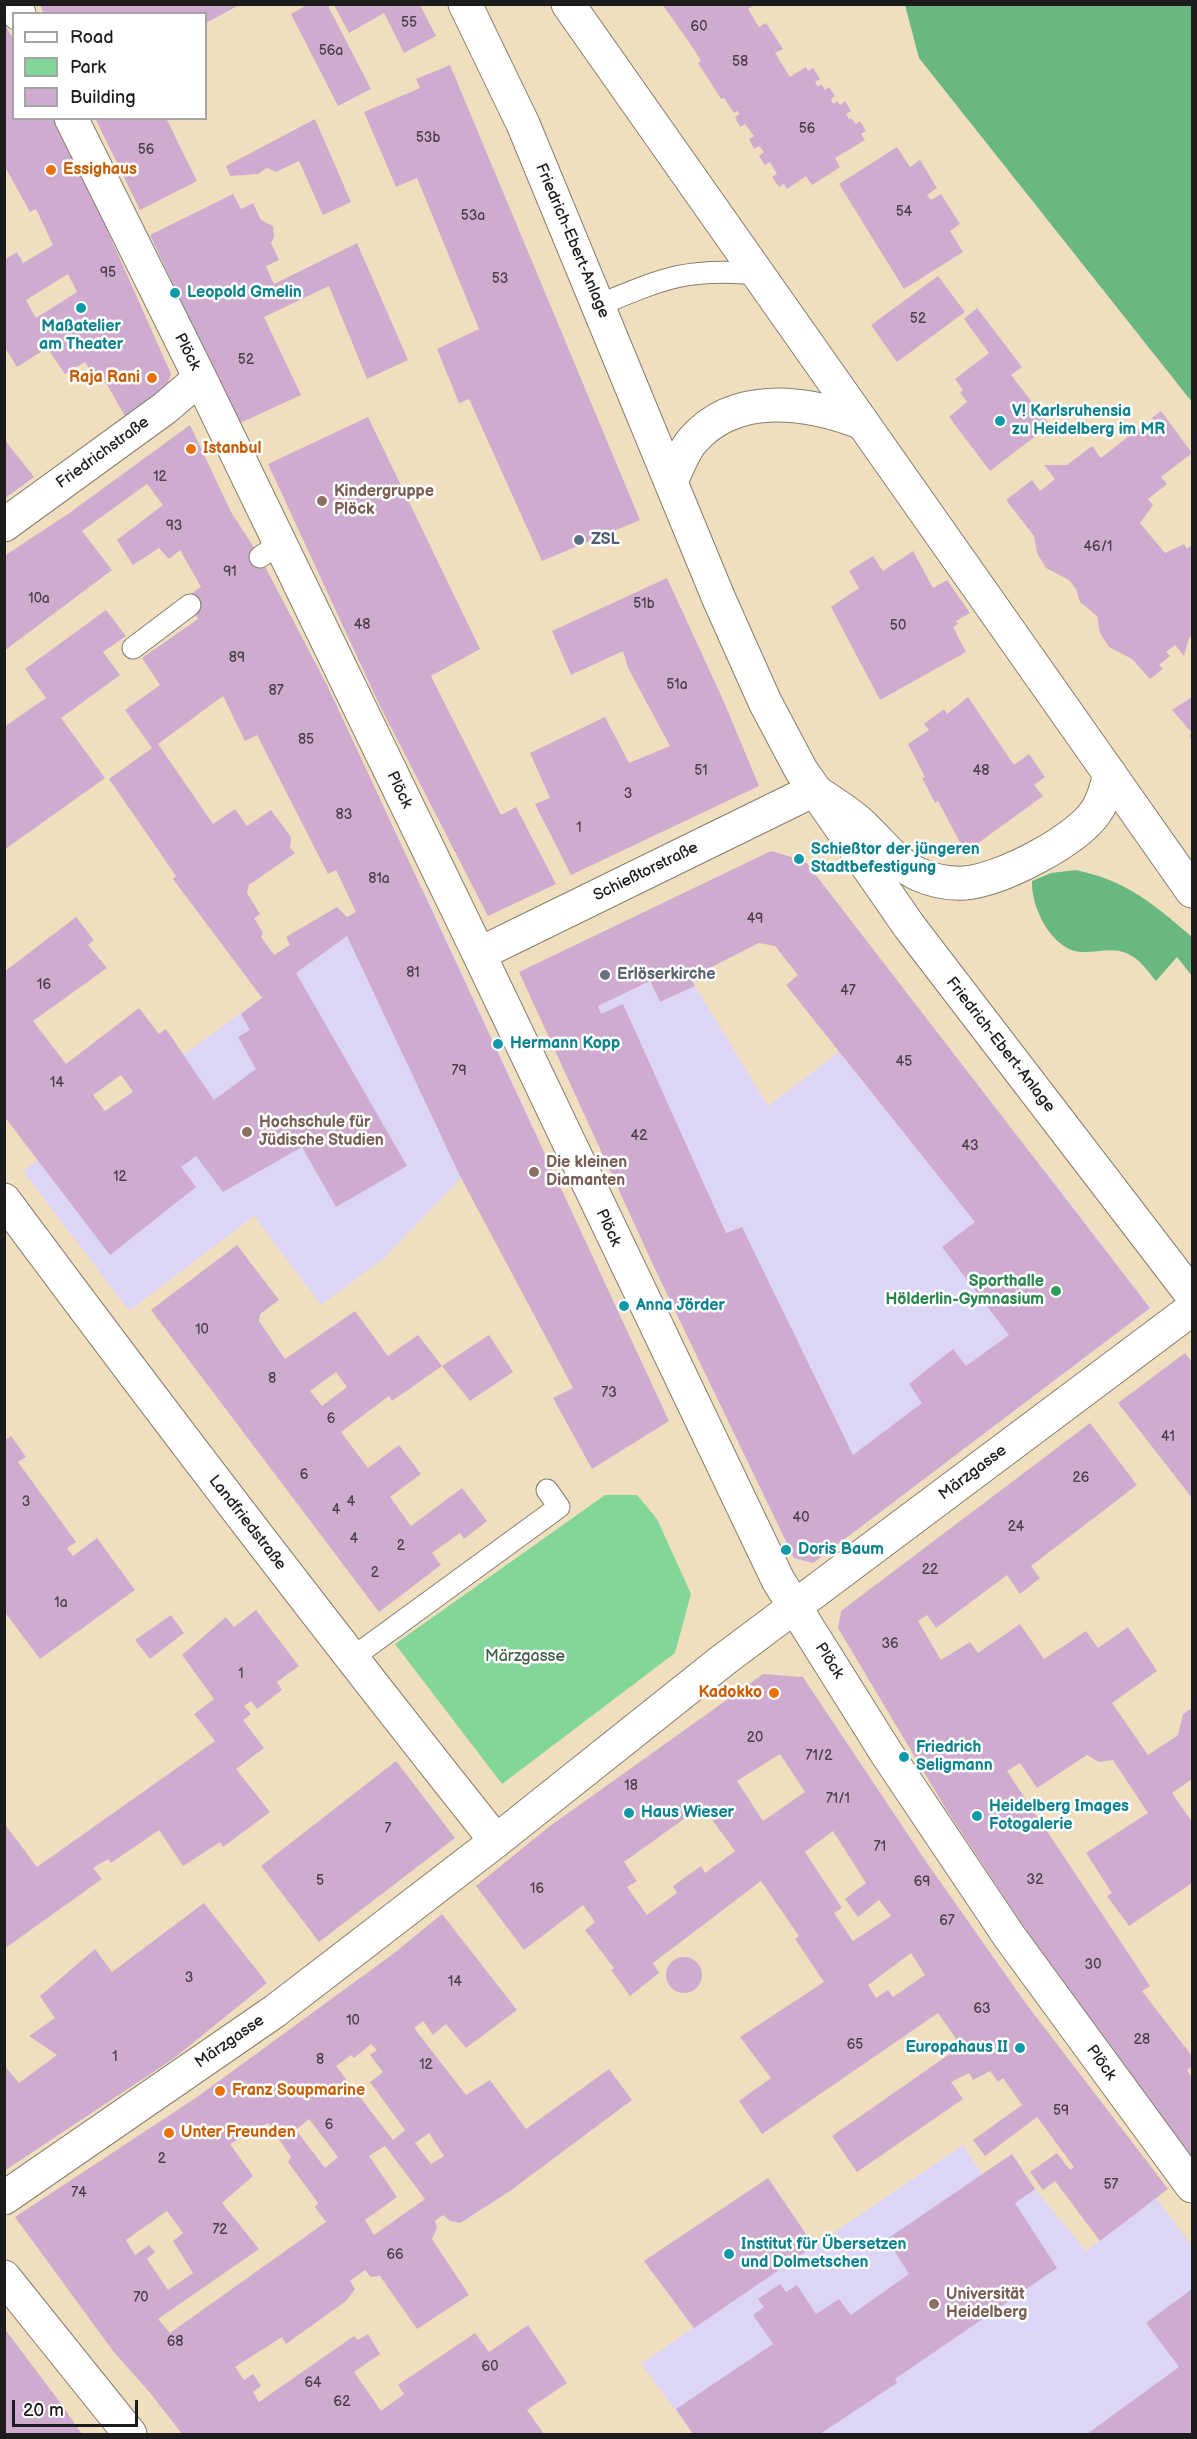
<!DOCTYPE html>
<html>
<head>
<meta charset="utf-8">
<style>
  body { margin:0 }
  #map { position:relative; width:1197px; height:2439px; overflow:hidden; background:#f0dfbf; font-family:"Balsamiq Sans",sans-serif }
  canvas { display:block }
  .frame { position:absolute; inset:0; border:6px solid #1c1c1c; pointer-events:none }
  .legend { position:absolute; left:12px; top:12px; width:195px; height:108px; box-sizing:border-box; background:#fff; border:2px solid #a4a4a4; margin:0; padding:8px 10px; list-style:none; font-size:18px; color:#1c1c1c }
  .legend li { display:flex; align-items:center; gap:12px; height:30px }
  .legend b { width:30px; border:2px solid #a4a4a4 }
  .scale { position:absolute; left:12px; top:2400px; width:126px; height:27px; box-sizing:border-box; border:3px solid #1c1c1c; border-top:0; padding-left:8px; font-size:18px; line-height:21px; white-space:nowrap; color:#1c1c1c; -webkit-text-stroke:4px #fff; paint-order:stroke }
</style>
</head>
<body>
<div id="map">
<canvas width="1197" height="2439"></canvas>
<div class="frame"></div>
<ul class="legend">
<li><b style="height:8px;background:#fff"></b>Road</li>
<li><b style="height:16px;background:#82d699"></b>Park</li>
<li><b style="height:16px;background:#cfaccf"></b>Building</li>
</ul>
<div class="scale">20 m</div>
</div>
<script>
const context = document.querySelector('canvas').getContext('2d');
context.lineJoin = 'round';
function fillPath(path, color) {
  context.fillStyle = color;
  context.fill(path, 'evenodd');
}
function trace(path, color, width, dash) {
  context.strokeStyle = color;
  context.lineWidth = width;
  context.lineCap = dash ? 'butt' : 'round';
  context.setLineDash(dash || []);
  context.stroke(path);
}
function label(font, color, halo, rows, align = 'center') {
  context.font = font + ' "Balsamiq Sans",sans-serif';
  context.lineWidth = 5;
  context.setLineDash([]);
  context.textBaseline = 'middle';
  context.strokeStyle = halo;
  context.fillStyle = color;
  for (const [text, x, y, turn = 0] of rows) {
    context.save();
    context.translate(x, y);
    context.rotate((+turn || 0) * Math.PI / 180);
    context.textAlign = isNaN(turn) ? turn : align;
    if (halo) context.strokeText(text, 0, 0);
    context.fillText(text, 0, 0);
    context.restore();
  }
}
fillPath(new Path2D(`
  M422 887 539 1140 461 1178 384 1258 321 1305 254 1216 129 1311 23 1171 347 936Z
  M650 981 660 1002 695 986 768 1106 839 1052 975 1221 1044 1169 1150 1308 813 1563 794 1558 655 1269 598 1006Z
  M963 2145 982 2174 1012 2154 1035 2189 1086 2251 1156 2198 1192 2246V2434H693L641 2364 693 2328 644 2261 768 2178 814 2246Z`), '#ddd5f6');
fillPath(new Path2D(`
  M605 1495H637L657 1519 691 1594 675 1653 502 1784 395 1644Z`), '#82d699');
fillPath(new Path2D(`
  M905 5H1192V402L919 58Z
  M1076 870C1127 881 1152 903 1191 936L1192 976 1177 957 1156 981C1147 970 1140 959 1126 953 1111 947 1096 953 1080 952 1051 949 1031 907 1032 881L1051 873Z`), '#69b781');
fillPath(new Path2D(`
  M40 4H241L206 23V14H44Z
  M309 4H327L371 89 338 106 291 14Z
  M662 4H756L748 9 759 27 766 23 783 49 775 53 790 77 806 67 808 71 813 68 820 79 815 82 818 87 821 84 825 90 829 87 835 96 831 99 833 104 837 101 840 105 845 101 851 111 846 114 849 119 851 118 856 124 860 121 866 131 861 134 865 140 835 158 840 167 812 185 806 176 787 189 784 184 779 187 772 177 777 174 770 162 765 165 759 156 764 152 759 146 754 149 749 139 754 136 745 124 740 127 735 117 740 114 737 111 734 113 724 98 721 99 698 63 701 61 691 45Z
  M334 5H420L436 36 404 53 384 13 349 33Z
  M4 23 14 40V118H55L73 153 171 374 166 389 126 418 101 374 94 378 85 362 65 374 47 348 17 367 4 346V260L17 252 23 263 53 245 36 209 30 212 4 165ZM68 274 77 292 36 318 26 300Z
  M450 65 640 520 542 561 469 399 459 403 437 349 479 329 417 178 396 187 364 112 420 88 416 79Z
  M95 118H166L197 181 140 210Z
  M315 119 351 202 323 215 299 161 276 172 267 168 258 174 230 176 226 166Z
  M897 147 910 167 920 160 937 188 927 195 931 200 941 194 960 224 950 231 963 252 904 289 839 184Z
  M233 194 241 209 253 203 261 220 273 226 274 237 271 243 279 260 266 266 274 284 357 243 408 360 367 379 329 286 264 317 301 395 238 424 150 235Z
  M938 276 965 312 897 362 871 325Z
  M977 308 1022 367 1011 375 1050 425 990 471 949 417 967 402 960 393 963 390 955 379 989 353 964 319Z
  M1161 411 1192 453 1161 477 1167 484 1148 499 1153 505 1140 523 1165 553 1184 544 1187 549 1192 545V635L1189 638 1184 656 1175 645 1166 652 1170 656 1159 665 1163 669 1150 679 1132 659 1109 647 1100 633 1097 616 1080 602 1076 589 1069 580 1046 568 1037 553 1034 536 1006 500 1032 480 1040 491 1055 479 1044 465H1067L1092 446 1101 458Z
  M368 417 480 649 431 676 501 815 516 807 556 884 488 916 380 706 268 464Z
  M190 425 231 512 260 557 328 687 669 1421 592 1469 553 1398 573 1388 461 1178 347 936 296 973 407 1166 336 1207 302 1147 223 1192 196 1156 181 1167 196 1187 110 1255 4 1116V972L76 917 94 940 88 945 107 968 33 1021 66 1064 139 1008 159 1034 166 1029 214 1100 256 1069 238 1037 250 1030 241 1014 262 998 173 879 176 876 109 779 152 748 125 710 160 685 142 658 198 619 186 597 201 587 180 550 169 559 159 548 133 565 117 540 163 505 147 484 82 531 112 570 4 651V556L68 514ZM223 696 245 741 257 735 328 874 336 870 356 912 347 917 337 907 286 937 290 945 274 955 261 937 263 933 254 918 260 914 247 893 249 885 295 853 290 848 291 837 271 810 247 826 235 809 213 824 158 744ZM121 1075 133 1092 105 1111 93 1095Z
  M4 439 34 477 4 499Z
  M913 551 933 588 947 580 970 613 956 621 958 624 953 627 966 652 880 700 831 607 859 588 849 571 873 556 883 571Z
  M667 578 724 702 759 786 571 875 535 804 550 798 530 753 605 717 629 763 670 746 628 668 623 651 571 675 552 631Z
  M106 610 126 636 103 652 120 675 61 718 105 778 4 850V727L46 698 25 669Z
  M968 697 1014 765 1029 754 1045 777 1034 785 1043 796 970 849 969 854 961 852 963 848 938 801 935 803 922 778 925 777 908 744 929 730 924 724 944 709 947 714Z
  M1192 697V740L1189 736 1192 733 1172 710Z
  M771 851 805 861 1150 1308 813 1563 794 1558 655 1269 519 972ZM759 943 775 946 798 975 786 985 975 1222 942 1247 1009 1335 966 1366 953 1349 909 1384 922 1403 853 1455 742 1227 726 1233 623 1004 601 1014 598 1006 650 981 660 1002 695 986 690 978Z
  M237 1245 279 1300 260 1314 259 1321 285 1359 355 1311 388 1356 418 1335 442 1366 489 1335 513 1372 470 1401 442 1366 392 1401 389 1396 341 1432 368 1468 399 1445 421 1474 390 1497 411 1526 462 1488 487 1521 464 1539 460 1533 432 1553 441 1565 379 1612 151 1310ZM336 1372 347 1387 322 1406 310 1391Z
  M1185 1353 1192 1362V1498L1118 1403Z
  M1090 1423 1137 1485 1031 1566 1040 1578 1020 1594 1007 1575 936 1628 927 1615 918 1621 941 1660 970 1642 978 1653 1020 1624 1044 1659 1086 1631 1098 1648 1128 1627 1157 1671 1112 1703 1148 1755 1178 1735 1183 1714 1192 1708V1779L1172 1793 1192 1822V1883L1129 1926 1107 1896 1112 1893 1086 1853 1148 1813 1113 1760 1099 1762 1087 1755 1037 1788 1020 1763 1007 1771 1150 1986 1142 1991 1192 2056V2066L1187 2070 1192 2078V2157L1091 2025 1036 1945 946 1809 838 1628 841 1611Z
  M11 1436 26 1457 18 1462 76 1542 67 1548 73 1556 97 1538 135 1590 40 1659 4 1611V1441Z
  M256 1610 299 1666 277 1682 282 1690 257 1709 251 1701 244 1706 251 1714 243 1720 264 1748 236 1769 270 1812 223 1847 220 1842 183 1866 159 1830 111 1863 108 1859 93 1868 102 1879 4 1949V1823L37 1867 215 1741 194 1714 214 1699 182 1655 226 1617 234 1627Z
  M171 1615 184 1633 150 1659 135 1640Z
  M763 1674 803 1677 927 1863 1027 2005 1168 2189 1100 2241 1055 2181 1043 2190 1030 2172 1057 2153 1070 2170 1074 2167 1037 2117 985 2156 973 2140 1022 2105 1003 2078 998 2082 990 2071 973 2080 969 2073 951 2082 963 2099 857 2172 832 2136 961 2046 938 2013 762 2134 739 2101 771 2078 740 2037 824 1982 795 1939 799 1936 761 1881 653 1963 659 1973 630 1996 611 1970 614 1968 585 1930 595 1922 583 1905 524 1950 476 1886 550 1826ZM780 1754 805 1792 763 1821 737 1781ZM702 1806 735 1851 705 1873 701 1866 673 1886 677 1893 647 1915 627 1887 637 1881 624 1862ZM833 1831 866 1883 845 1899 858 1917 879 1900 891 1916 853 1941 834 1913 842 1908 805 1852ZM911 1953 925 1975 893 1997 888 1990 876 1998 868 1985Z
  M396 1761 455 1838 319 1942 261 1866Z
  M204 1903 267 1983 173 2059 4 2171V2065L19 2083 57 2055 29 2036 55 2018 40 1996 95 1949 112 1972Z
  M442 1914 517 2010 466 2048 446 2024 433 2035 423 2021 414 2028 466 2095 490 2080 526 2129 609 2069 632 2100 510 2191 460 2223 450 2221 443 2215 435 2221 437 2228 432 2239 469 2295 417 2329 380 2276 371 2277 365 2270 350 2281 355 2289 346 2301 286 2344 282 2337 235 2367 244 2380 253 2374 261 2386 253 2392 259 2402 354 2336 358 2340 368 2334 380 2354 354 2372 381 2411 404 2394 398 2385 475 2333 489 2352 528 2325 567 2383 527 2410 544 2434H182L151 2394 113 2351 15 2217 197 2097 393 1954ZM371 2044 377 2050 370 2055 383 2072 370 2082 405 2130 393 2140 336 2066 351 2055 354 2058ZM309 2119 338 2157 325 2168 296 2130ZM268 2123 291 2157 288 2162 318 2203 315 2207 326 2222 170 2333 158 2319 259 2249 222 2203 253 2176 230 2144ZM429 2133 444 2156 431 2164 415 2143ZM385 2146 425 2199 374 2235 365 2220 397 2197 369 2156ZM167 2211 183 2233 173 2241 193 2273 168 2290 147 2259 155 2252 149 2245 135 2255 126 2240Z
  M666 1975a18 18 0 1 1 36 0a18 18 0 1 1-36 0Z
  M1012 2154 1035 2189 1015 2203 1057 2268 895 2379 897 2383 820 2434H693L676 2409 773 2344 753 2315 764 2307 758 2299 780 2284 786 2292 797 2285 816 2314 839 2299 851 2315 909 2274 887 2239Z
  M768 2178 814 2246 694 2328 644 2261Z
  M1192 2289V2434H1087L1179 2367 1146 2323Z
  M4 2328 59 2401 82 2434H4Z`), '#cfaccf');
const lane = new Path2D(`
  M599 305C662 279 688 267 757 274
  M260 557 279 544
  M133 648 190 605
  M352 1658 559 1507 547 1490`);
const street = new Path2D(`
  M15 4 19 14
  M71 118 200 378 479 954 778 1580 887 1754 1009 1936 1192 2186
  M671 481C678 468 683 451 693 440 736 391 807 402 860 422
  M4 525 165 408 200 378
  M479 954 814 790C830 802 851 813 865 828 883 845 897 865 920 875 934 881 949 884 965 883 1001 880 1074 842 1095 813 1104 801 1106 788 1110 774
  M4 1200C165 1417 328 1630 496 1841
  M4 2198 275 2011 496 1841 722 1661 1192 1309
  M4 2277 130 2434`);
const secondary = new Path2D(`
  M465 4 523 124 719 599 765 702 801 770 909 926 1192 1295
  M568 4 1192 891`);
trace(lane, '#867e6e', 23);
trace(street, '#867e6e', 35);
trace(secondary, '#867e6e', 35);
trace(lane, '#fff', 21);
trace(street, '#fff', 33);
trace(secondary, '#fff', 33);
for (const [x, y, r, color] of [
  [51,170,6,"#e8710a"],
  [175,293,6,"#0f9aa8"],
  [81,308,6,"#0f9aa8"],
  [152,378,6,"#e8710a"],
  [1000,421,6,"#0f9aa8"],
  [191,449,6,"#e8710a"],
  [322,501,6,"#8d6e63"],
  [579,540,6,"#5c6f8a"],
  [799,859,6,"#0f9aa8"],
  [605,975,6,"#6b7280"],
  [498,1044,6,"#0f9aa8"],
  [247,1132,6,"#8d6e63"],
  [534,1172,6,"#8d6e63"],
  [1056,1291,6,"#2e9e5b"],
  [624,1306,6,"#0f9aa8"],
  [786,1550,6,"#0f9aa8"],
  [774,1693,6,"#e8710a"],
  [904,1757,6,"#0f9aa8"],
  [629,1813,6,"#0f9aa8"],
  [977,1816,6,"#0f9aa8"],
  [1020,2048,6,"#0f9aa8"],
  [220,2091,6,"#e8710a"],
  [169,2133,6,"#e8710a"],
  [729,2254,6,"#0f9aa8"],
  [934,2304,6,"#8d6e63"]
]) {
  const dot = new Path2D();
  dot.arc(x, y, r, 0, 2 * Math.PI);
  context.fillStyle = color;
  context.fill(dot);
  trace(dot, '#fff', 2);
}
label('14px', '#494049', null, [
  ["55",409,23],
  ["60",699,27],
  ["56a",331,51],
  ["58",740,62],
  ["56",807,129],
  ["53b",428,138],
  ["56",146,150],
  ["54",904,212],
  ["53a",473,216],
  ["95",108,273],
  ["53",500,279],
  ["52",918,319],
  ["52",246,360],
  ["12",160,477],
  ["93",174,526],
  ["46/1",1098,547],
  ["91",230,572],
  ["10a",39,599],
  ["51b",644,604],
  ["48",362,625],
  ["50",898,626],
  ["89",237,658],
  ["51a",677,685],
  ["87",276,691],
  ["85",306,740],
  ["51",701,771],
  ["48",981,771],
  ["3",628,794],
  ["83",344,815],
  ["1",579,828],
  ["81a",379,879],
  ["49",755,919],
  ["81",413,973],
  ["16",44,985],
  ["47",848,991],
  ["45",904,1062],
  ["79",459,1071],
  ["14",57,1083],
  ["42",639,1136],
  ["43",970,1146],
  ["12",120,1177],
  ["10",202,1330],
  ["8",272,1379],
  ["73",609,1393],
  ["6",331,1419],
  ["41",1168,1437],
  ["6",304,1475],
  ["26",1081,1478],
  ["3",26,1502],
  ["4",351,1502],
  ["4",336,1510],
  ["40",801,1518],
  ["24",1016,1527],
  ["4",354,1539],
  ["2",401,1546],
  ["22",930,1570],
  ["2",375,1573],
  ["1a",61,1603],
  ["36",890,1644],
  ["1",241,1674],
  ["20",755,1738],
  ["71/2",819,1756],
  ["18",631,1786],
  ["71/1",838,1799],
  ["7",388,1829],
  ["71",880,1847],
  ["32",1035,1880],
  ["5",320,1881],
  ["69",922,1882],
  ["16",537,1889],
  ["67",947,1921],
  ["30",1093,1965],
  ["3",189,1978],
  ["14",455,1982],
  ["63",982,2009],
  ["10",353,2021],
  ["28",1142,2040],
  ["65",855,2045],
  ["1",115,2057],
  ["8",320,2060],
  ["12",426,2065],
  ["59",1061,2111],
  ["6",329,2125],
  ["2",162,2159],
  ["57",1111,2185],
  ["74",79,2193],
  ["72",220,2230],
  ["66",395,2255],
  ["70",141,2298],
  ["68",175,2342],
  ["60",490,2367],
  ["64",313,2383],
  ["62",342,2402]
]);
label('bold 16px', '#c56008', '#fff', [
  ["Essighaus",63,170],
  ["Raja Rani",140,378,"right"],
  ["Istanbul",203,449],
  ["Kadokko",762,1693,"right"],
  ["Franz Soupmarine",232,2091],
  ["Unter Freunden",181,2133]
], 'left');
label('16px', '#1c1c1c', '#fff', [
  ["Friedrich-Ebert-Anlage",572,241,67],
  ["Plöck",187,352,63],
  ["Friedrichstraße",103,453,-36],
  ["Plöck",399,790,64],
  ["Schießtorstraße",646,872,-26],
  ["Friedrich-Ebert-Anlage",1000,1045,52],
  ["Plöck",608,1228,65],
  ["Märzgasse",973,1473,-37],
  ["Landfriedstraße",247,1523,52],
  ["Plöck",829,1661,57],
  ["Märzgasse",230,2042,-35],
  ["Plöck",1101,2063,54]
]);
label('bold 16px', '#0d838f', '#fff', [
  ["Leopold Gmelin",187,293],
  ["Maßatelier",81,327,"center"],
  ["am Theater",81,345,"center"],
  ["V! Karlsruhensia",1012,412],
  ["zu Heidelberg im MR",1012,430],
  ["Schießtor der jüngeren",811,850],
  ["Stadtbefestigung",811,868],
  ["Hermann Kopp",510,1044],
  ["Anna Jörder",636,1306],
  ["Doris Baum",798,1550],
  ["Friedrich",916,1748],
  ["Seligmann",916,1766],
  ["Heidelberg Images",989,1807],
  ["Fotogalerie",989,1825],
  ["Haus Wieser",641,1813],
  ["Europahaus II",1008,2048,"right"],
  ["Institut für Übersetzen",741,2245],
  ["und Dolmetschen",741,2263]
], 'left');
label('bold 16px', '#785e54', '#fff', [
  ["Kindergruppe",334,492],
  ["Plöck",334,510],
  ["Hochschule für",259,1123],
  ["Jüdische Studien",259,1141],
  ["Die kleinen",546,1163],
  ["Diamanten",546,1181],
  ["Universität",946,2295],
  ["Heidelberg",946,2313]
], 'left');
label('bold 16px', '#4e5e75', '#fff', [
  ["ZSL",591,540]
], 'left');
label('bold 16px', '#5b616d', '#fff', [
  ["Erlöserkirche",617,975]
], 'left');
label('bold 16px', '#27864d', '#fff', [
  ["Sporthalle",1044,1282],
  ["Hölderlin-Gymnasium",1044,1300]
], 'right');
label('16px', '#405d48', '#fff', [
  ["Märzgasse",525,1657]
]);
</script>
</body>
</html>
